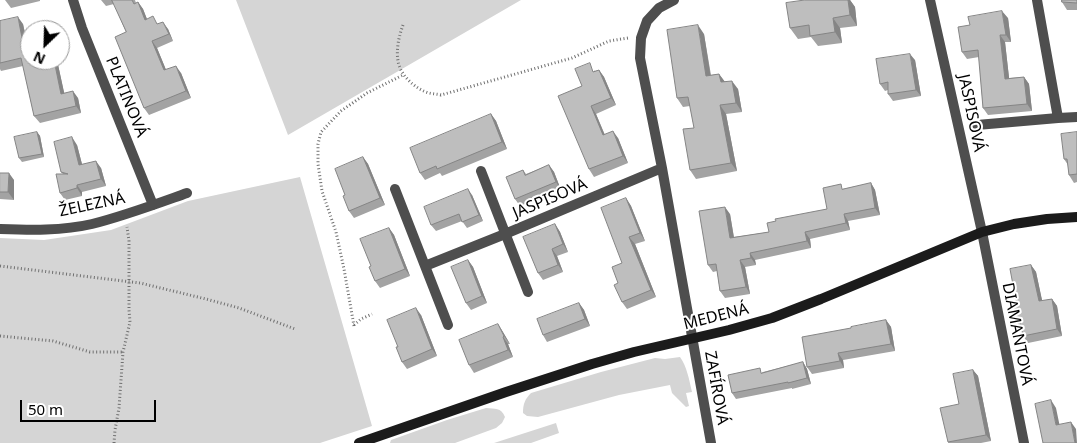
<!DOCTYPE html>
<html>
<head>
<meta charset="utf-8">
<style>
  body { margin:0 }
  #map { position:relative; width:1077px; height:443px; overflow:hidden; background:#fff; font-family:"Noto Sans",sans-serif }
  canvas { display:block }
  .north { position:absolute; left:20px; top:20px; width:50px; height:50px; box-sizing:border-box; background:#fff; border:1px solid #999; border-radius:50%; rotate:204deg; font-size:14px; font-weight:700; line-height:20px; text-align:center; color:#000 }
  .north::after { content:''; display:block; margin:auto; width:18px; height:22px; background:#000; clip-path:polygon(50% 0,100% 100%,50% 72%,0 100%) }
  .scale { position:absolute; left:20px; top:400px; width:136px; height:22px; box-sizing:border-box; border:2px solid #000; border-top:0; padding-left:6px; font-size:15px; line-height:18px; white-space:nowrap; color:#000; -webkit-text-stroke:4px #fff; paint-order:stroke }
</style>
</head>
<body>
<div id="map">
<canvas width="1077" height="443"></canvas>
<div class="north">N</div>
<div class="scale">50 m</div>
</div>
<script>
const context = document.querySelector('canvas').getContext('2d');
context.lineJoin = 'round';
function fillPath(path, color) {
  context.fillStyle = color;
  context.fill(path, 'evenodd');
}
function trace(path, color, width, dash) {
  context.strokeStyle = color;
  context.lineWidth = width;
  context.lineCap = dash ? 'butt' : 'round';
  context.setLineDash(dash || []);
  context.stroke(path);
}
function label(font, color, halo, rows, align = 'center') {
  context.font = font + ' "Noto Sans",sans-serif';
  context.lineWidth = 4;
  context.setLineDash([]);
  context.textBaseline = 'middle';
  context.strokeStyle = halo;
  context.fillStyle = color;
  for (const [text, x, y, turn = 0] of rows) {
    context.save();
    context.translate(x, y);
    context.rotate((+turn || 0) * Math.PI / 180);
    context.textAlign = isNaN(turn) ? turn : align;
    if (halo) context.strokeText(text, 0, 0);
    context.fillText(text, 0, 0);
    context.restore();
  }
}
fillPath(new Path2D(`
  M236 0H521L288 135Z
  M300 177 372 426 320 443H0V238L44 240 111 230 188 201Z
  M680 357C687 367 689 379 692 392L686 393 689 406 686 407 672 393 670 385 619 395 538 417 527 416 523 413C523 404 525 399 531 393L601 372 655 358 665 359Z
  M486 408C495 409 501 407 505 417L502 423 496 428 455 443H390L391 440 447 420Z
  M556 423 559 433 531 443H494Z`), '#d5d5d5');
trace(new Path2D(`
  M403 25C399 36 396 49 398 61 400 75 415 89 429 93 433 94 437 94 441 95L572 58 609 41 628 38
  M0 266 140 283 206 299 239 308 295 329
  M354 325 361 319 372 314
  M354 326 344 269 336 232 322 191 318 164V144L321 132 341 111 367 93 403 75
  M0 336 53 341 90 352H123
  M114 443 115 430 119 408 123 352 130 322 129 310V241L127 227`), '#707070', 3, [1, 2.5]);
trace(new Path2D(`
  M73 0 82 28 153 205
  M674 0 659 8 647 21 641 38 640 58 662 168 711 443
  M930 0 982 232 1024 443
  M1037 0 1058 118
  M977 125 1058 118 1077 117
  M481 171 528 292
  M395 189 448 325
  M0 229C30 230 62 231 92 224 124 216 156 204 187 193
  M425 266 505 234 662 168`), '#4e4e4e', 10);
trace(new Path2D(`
  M359 443 506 392 592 364 634 352 729 330 772 318 821 299 982 232 1014 224 1047 219 1077 217`), '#1b1b1b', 10);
fillPath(new Path2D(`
  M5 0H40V1L11 8Z
  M101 0H135L136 3 138 2 143 9 147 19 168 29 173 41 157 48 166 70 181 73 191 98 149 115 144 108 126 32 114 4 106 6Z
  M805 0H850L855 7 857 26 840 28 842 43 818 46 811 37 798 39 790 28Z
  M1077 0V10H1067L1062 2Z
  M1008 18 1011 42H1005L1009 78 1024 77 1029 84 1032 111 988 115 983 108 979 57 967 59 962 52Z
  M0 21 23 24 26 37 57 60 64 93 78 98 81 113 40 123 34 116 23 66 1 71 0 69Z
  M704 34 711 75 719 74 725 82 738 89 742 112 726 114 737 171 696 179 690 170 694 128 690 106 683 107 677 98Z
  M915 60 921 96 893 101 888 94V90L885 91 880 84Z
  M595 70V71L599 70 604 77 616 105 596 114 605 135 618 138 628 163 594 177 589 169 582 86Z
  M491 114 496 121 507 149 442 176 440 173 425 180 420 173Z
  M37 132 40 136 44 157 22 162 19 158Z
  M1077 132V182L1074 183 1069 175 1068 165 1064 159Z
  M77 145 82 164 101 168 106 186 82 192V196L65 200 60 193 63 174 61 172Z
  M363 157 368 164 385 205 354 218 349 211 345 195Z
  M549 165 554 172 561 190 520 206 515 199 523 170 526 174Z
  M0 173 14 180V200L0 199Z
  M871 183 875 190 880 215 848 221 850 230 810 239 811 248 755 260 756 265 745 267 750 294 725 298 720 291 717 271 713 272 708 265 730 214 734 237 769 232 827 209 844 189Z
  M472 195 483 221 467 228 462 221 436 231 431 225Z
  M626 198 631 206 645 241 635 244 656 297 627 309 622 302 618 283 622 263Z
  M555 224 560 232 568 252 557 256 563 272 543 280 538 273Z
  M389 228 394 235 410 276 380 288 375 281 371 266Z
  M468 260 473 267 487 303 471 310 466 303Z
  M1031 265 1036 272 1042 301 1052 299 1057 306 1062 336 1028 343 1023 336 1021 329 1016 321 1017 306Z
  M579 303 584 310 590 326 547 342 543 335Z
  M421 315 437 356 407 369 402 362 398 347Z
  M886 320 891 327 895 351 843 360 844 368 812 374 807 367 851 328Z
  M498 324 510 344H508L513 357 474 373 469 365Z
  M803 362 807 369 811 384 792 389V388L736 399 732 393 763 372Z
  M973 370 978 376 991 441 981 443H948L959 404Z`), '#a3a3a3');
fillPath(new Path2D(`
  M848 0H850L855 7 857 26 850 15Z
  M138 2 143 9 150 27 145 20Z
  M1002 11 1008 18 1011 42 1006 35Z
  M18 17 23 24 27 45 22 38Z
  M833 18 840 28 842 43 835 32Z
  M163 22 168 29 173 41 169 34Z
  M698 25 704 34 712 85 706 76Z
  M1000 35 1005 42 1010 86 1005 79Z
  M152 41 157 48 169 77 164 70Z
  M910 54 915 60 921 96 916 90Z
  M54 60H57L66 101 61 94Z
  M176 66 181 73 191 98 186 91Z
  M599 70 604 77 616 105 611 98Z
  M719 74 725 82H721Z
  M1024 77 1029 84 1032 111 1027 104Z
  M732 81 738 89 742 112 736 103Z
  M73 91 78 98 81 113 76 106Z
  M720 105 726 114 737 171 731 163Z
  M591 106 596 114 608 143 603 135Z
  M491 114 496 121 507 149 502 142Z
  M613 131 618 138 628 163 623 156Z
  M37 132 40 136 44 157 42 154Z
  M72 137 77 145 84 172 79 165Z
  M363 157 368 164 385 205 380 198Z
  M96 161 101 168 106 186 101 179Z
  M549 165 554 172 561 190 556 182Z
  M9 173 14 180V200L8 192Z
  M871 183 875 190 880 215 875 208Z
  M77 185 82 192V196L77 188Z
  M468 189 472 195 483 221 479 215Z
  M626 198 631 206 645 241 640 233Z
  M725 207 730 214 735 245 730 238Z
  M844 214 848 221 850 230 846 223Z
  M555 224 560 232 568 252 563 244Z
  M389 228 394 235 410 276 405 269Z
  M805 232 810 239 811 248 807 241Z
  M629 237 635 244 656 297 651 290Z
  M552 249 557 256 563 272 558 265Z
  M750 253 755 260 756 265 751 258Z
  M468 260 473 267 487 303 482 296Z
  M740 260 745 267 750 294 746 287Z
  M1031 265 1036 272 1044 309 1039 301Z
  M1052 299 1057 306 1062 336 1057 329Z
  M579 303 584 310 590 326 585 319Z
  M416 308 421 315 437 356 432 349Z
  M886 320 891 327 895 351 891 344Z
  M498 324 503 332 510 344 504 336Z
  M503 337 508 344 513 357 508 350Z
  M838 353 843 360 844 368 840 361Z
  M803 362 807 369 811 384 807 378Z
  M973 370 978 376 991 441 986 435Z
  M1051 400 1056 408 1061 432 1056 425Z
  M1071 422 1076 429 1077 443H1075Z`), '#858585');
const building = new Path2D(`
  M112 0H132L134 4 138 2 145 20 153 16 157 24 163 22 169 34 152 41 164 70 176 66 186 91 144 108 115 37 126 32Z
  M805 0H848L850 15 833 18 835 32 810 36 809 25 790 28 786 3Z
  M1062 0H1077V3L1062 2Z
  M1002 11 1006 35H1000L1005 79 1024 77 1027 104 983 108 978 50 962 52 958 27 970 25 968 17Z
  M18 17 22 38 30 36V60H54L61 94 73 91 76 106 34 116 21 58 0 63V21Z
  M698 25 706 76 719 74 721 82 732 81 736 103 720 105 731 163 690 170 683 129 694 128 688 97 677 98 667 30Z
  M910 54 916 90 888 94V82L880 84 876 59Z
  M590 63 593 72 599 70 611 98 591 106 603 135 613 131 623 156 589 169 558 96 582 86 575 69Z
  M491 114 502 142 437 169 436 166 420 173 410 148Z
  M37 132 42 154 19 158 14 137Z
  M1077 132V174L1069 175 1067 159H1064L1061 134Z
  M72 137 79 165 96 161 101 179 77 185V188L60 193 56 174H68L61 172 54 142Z
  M363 157 380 198 349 211 343 196 345 195 335 169Z
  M549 165 556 182 515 199 506 177 523 170 525 175Z
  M0 173H9L8 192H0Z
  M871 183 875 208 844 214 846 223 805 232 807 241 750 253 751 258 740 260 746 287 720 291 716 264 708 265 699 211 725 207 730 238 769 232 767 223 776 221 775 219 827 209 823 188 841 184 842 189Z
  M468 189 479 215 462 222 459 214 431 225 424 207Z
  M626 198 640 233 629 237 651 290 622 302 614 285 618 283 612 267 622 263 601 208Z
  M555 224 563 244 552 249 558 265 538 273 523 237Z
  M389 228 405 269 375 281 369 267 371 266 360 239Z
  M468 260 482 296 466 303 451 267Z
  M1031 265 1039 301 1052 299 1057 329 1023 336 1020 321H1016L1013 306H1017L1010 269Z
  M579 303 585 319 543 335 537 319Z
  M416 308 432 349 402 362 396 347H398L387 320Z
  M886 320 891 344 838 353 840 361 807 367 802 337 851 328V327Z
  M498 324 504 336 503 337 508 350 469 365 459 340Z
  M803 362 807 378 788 383V382L732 393 728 375 760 368 761 373Z
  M973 370 986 435 948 442 940 408 959 404 953 374Z
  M1051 400 1056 425 1071 422 1075 443H1043L1035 404Z`);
fillPath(building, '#bebebe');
trace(building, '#858585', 1);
label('16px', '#000', '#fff', [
  ["PLATINOVÁ",126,97,68],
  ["JASPISOVÁ",971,113,78],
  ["JASPISOVÁ",550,199,-23],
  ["ŽELEZNÁ",92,205,-12],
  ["MEDENÁ",716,317,-14],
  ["DIAMANTOVÁ",1017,334,79],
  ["ZAFÍROVÁ",716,388,80]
]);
</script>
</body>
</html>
